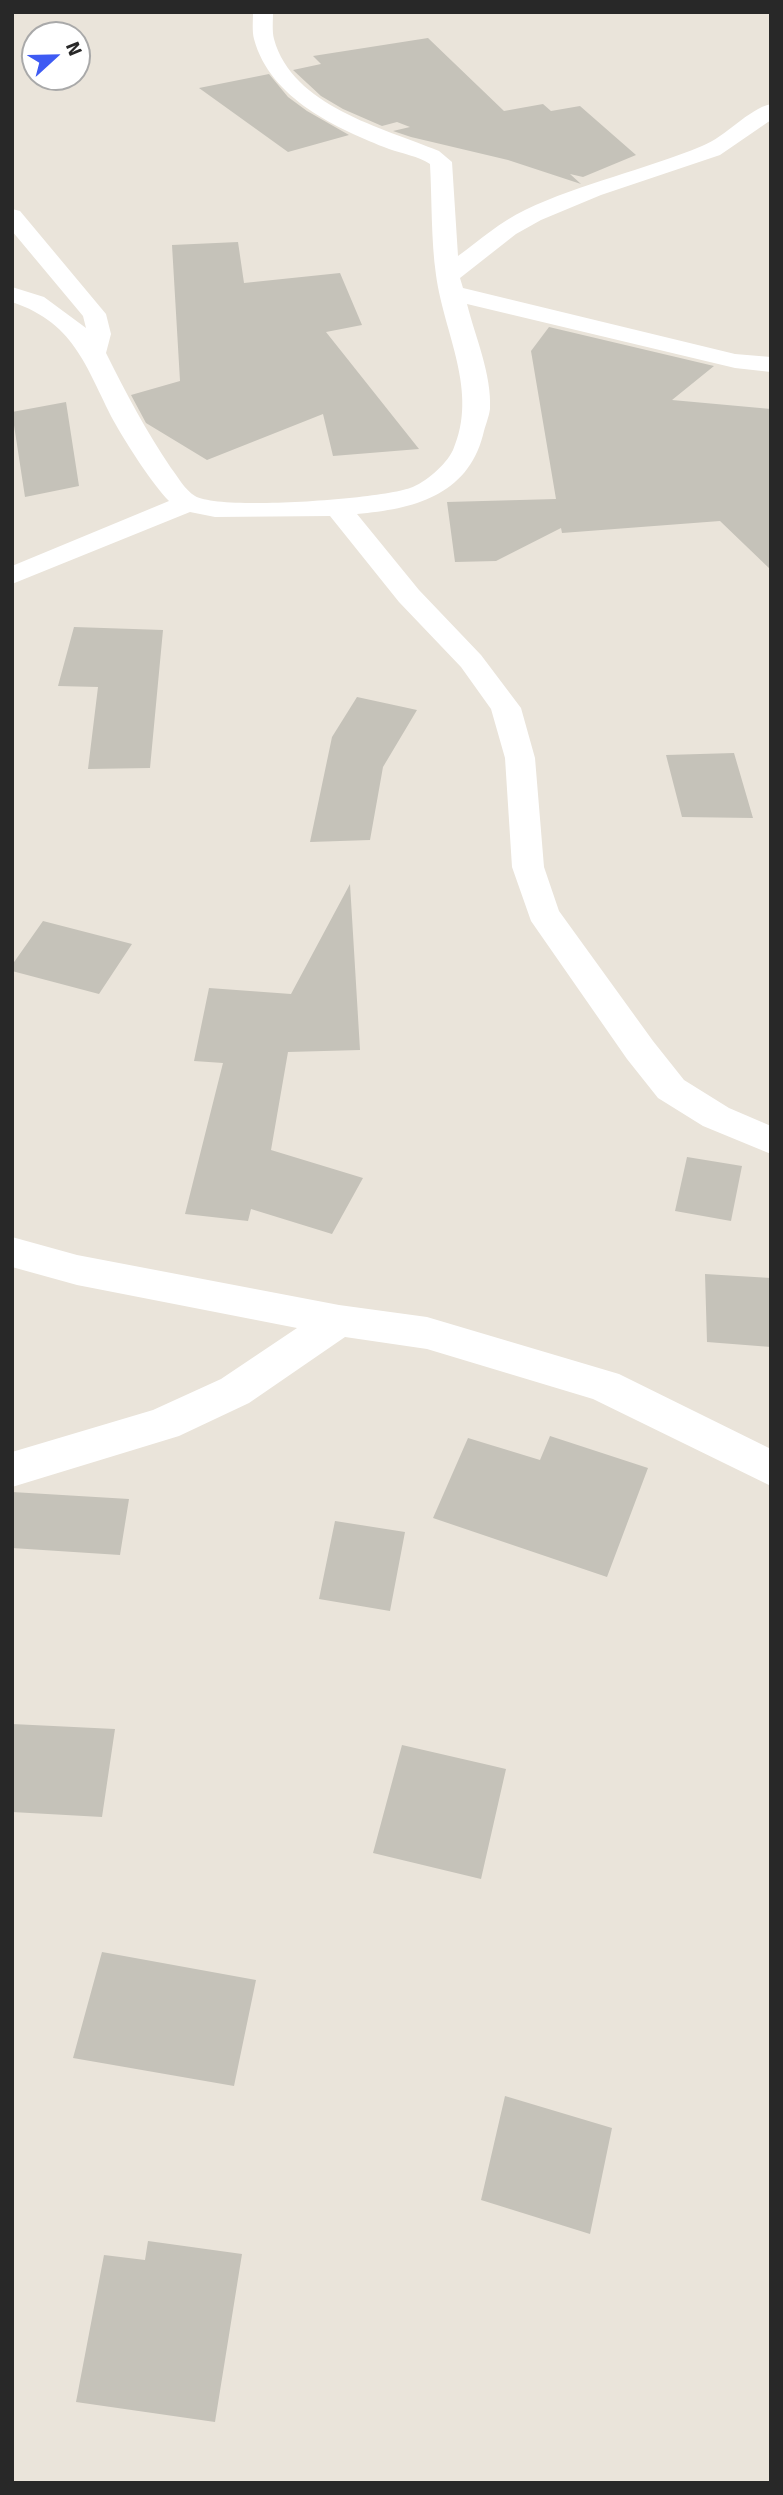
<!DOCTYPE html>
<html>
<head>
<meta charset="utf-8">
<style>
  body { margin:0 }
  #map { position:relative; width:783px; height:2495px; overflow:hidden; background:#eae4da; font-family:Signika,sans-serif }
  canvas { display:block }
  .frame { position:absolute; inset:0; border:14px solid #282828; pointer-events:none }
  .north { position:absolute; left:21px; top:21px; width:70px; height:70px; box-sizing:border-box; background:#fff; border:2px solid #a9a9a9; border-radius:50%; rotate:68deg; font-size:19px; font-weight:700; line-height:28px; text-align:center; color:#282828 }
  .north::after { content:''; display:block; margin:auto; width:24px; height:32px; background:#3e5bf3; clip-path:polygon(50% 0,100% 100%,50% 72%,0 100%) }
</style>
</head>
<body>
<div id="map">
<canvas width="783" height="2495"></canvas>
<div class="frame"></div>
<div class="north">N</div>
</div>
<script>
const context = document.querySelector('canvas').getContext('2d');
context.lineJoin = 'round';
function fillPath(path, color) {
  context.fillStyle = color;
  context.fill(path, 'evenodd');
}
fillPath(new Path2D(`
  M428 38 504 111 543 104 551 111 580 106 636 155 583 177 570 174 581 184 508 160 411 137 393 131 410 127 397 122 382 126 343 109 321 96 293 70 321 64 313 56Z
  M269 74 288 97 307 111 349 135 288 152 199 88Z
  M238 242 244 283 340 273 362 325 326 332 419 449 333 456 323 414 207 460 146 423 131 395 180 381 172 245Z
  M549 327 714 366 672 400 771 409V570L720 521 562 533 561 528 496 561 455 562 447 502 556 499 531 351Z
  M66 402 79 486 25 497 12 412Z
  M74 627 163 630 150 768 88 769 98 687 58 686Z
  M357 697 417 710 383 767 370 840 310 842 332 737Z
  M734 753 753 818 682 817 666 755Z
  M350 884 360 1050 288 1052 271 1150 363 1178 332 1234 251 1209 248 1221 185 1214 223 1063 194 1061 209 988 291 994Z
  M43 921 132 944 99 994 12 971V965Z
  M687 1157 742 1166 731 1221 675 1211Z
  M705 1274 771 1278V1347L707 1342Z
  M550 1436 648 1468 607 1577 433 1518 468 1438 540 1460Z
  M12 1492 129 1499 120 1555 12 1548Z
  M335 1521 405 1532 390 1611 319 1599Z
  M12 1724 115 1729 102 1817 12 1812Z
  M402 1745 506 1769 481 1879 373 1853Z
  M102 1952 256 1980 234 2086 73 2058Z
  M505 2096 612 2128 590 2234 481 2200Z
  M148 2241 242 2254 215 2422 76 2402 104 2255 145 2260Z`), '#c5c2b9');
fillPath(new Path2D(`
  M253 12H273C273 21 272 31 274 39 292 106 383 128 439 151L452 162 458 256C480 240 500 222 525 210 582 183 644 170 702 146 726 137 748 109 771 104V120L720 155 601 195 541 220 516 234 460 278 463 288 735 354 771 357V372L735 368 467 304C475 336 492 375 490 409 489 417 485 426 483 435 467 496 413 509 357 514L419 590 481 655 521 708 535 758 544 867 559 911 653 1041 684 1080 729 1108 771 1126V1154L703 1126 658 1098 627 1059 531 921 512 867 505 758 491 709 461 667 399 602 330 516 215 517 190 512 12 584V566L169 501C153 485 128 446 116 425 87 372 78 324 12 302V287L44 297 86 328 83 316 12 231V209L20 211 106 314 111 334 106 353C126 393 146 431 171 468 178 477 185 490 195 496 220 511 380 499 410 488 425 483 446 465 453 450 479 391 444 334 436 275 431 239 432 201 430 164 418 156 403 154 389 149 338 129 270 99 254 39 252 31 253 21 253 12Z
  M12 1237 77 1255 339 1305 427 1317 619 1374 771 1449V1486L593 1399 427 1349 345 1337 249 1403 179 1436 12 1487V1452L153 1410 221 1379 297 1328 77 1285 12 1267Z`), '#fff');
</script>
</body>
</html>
